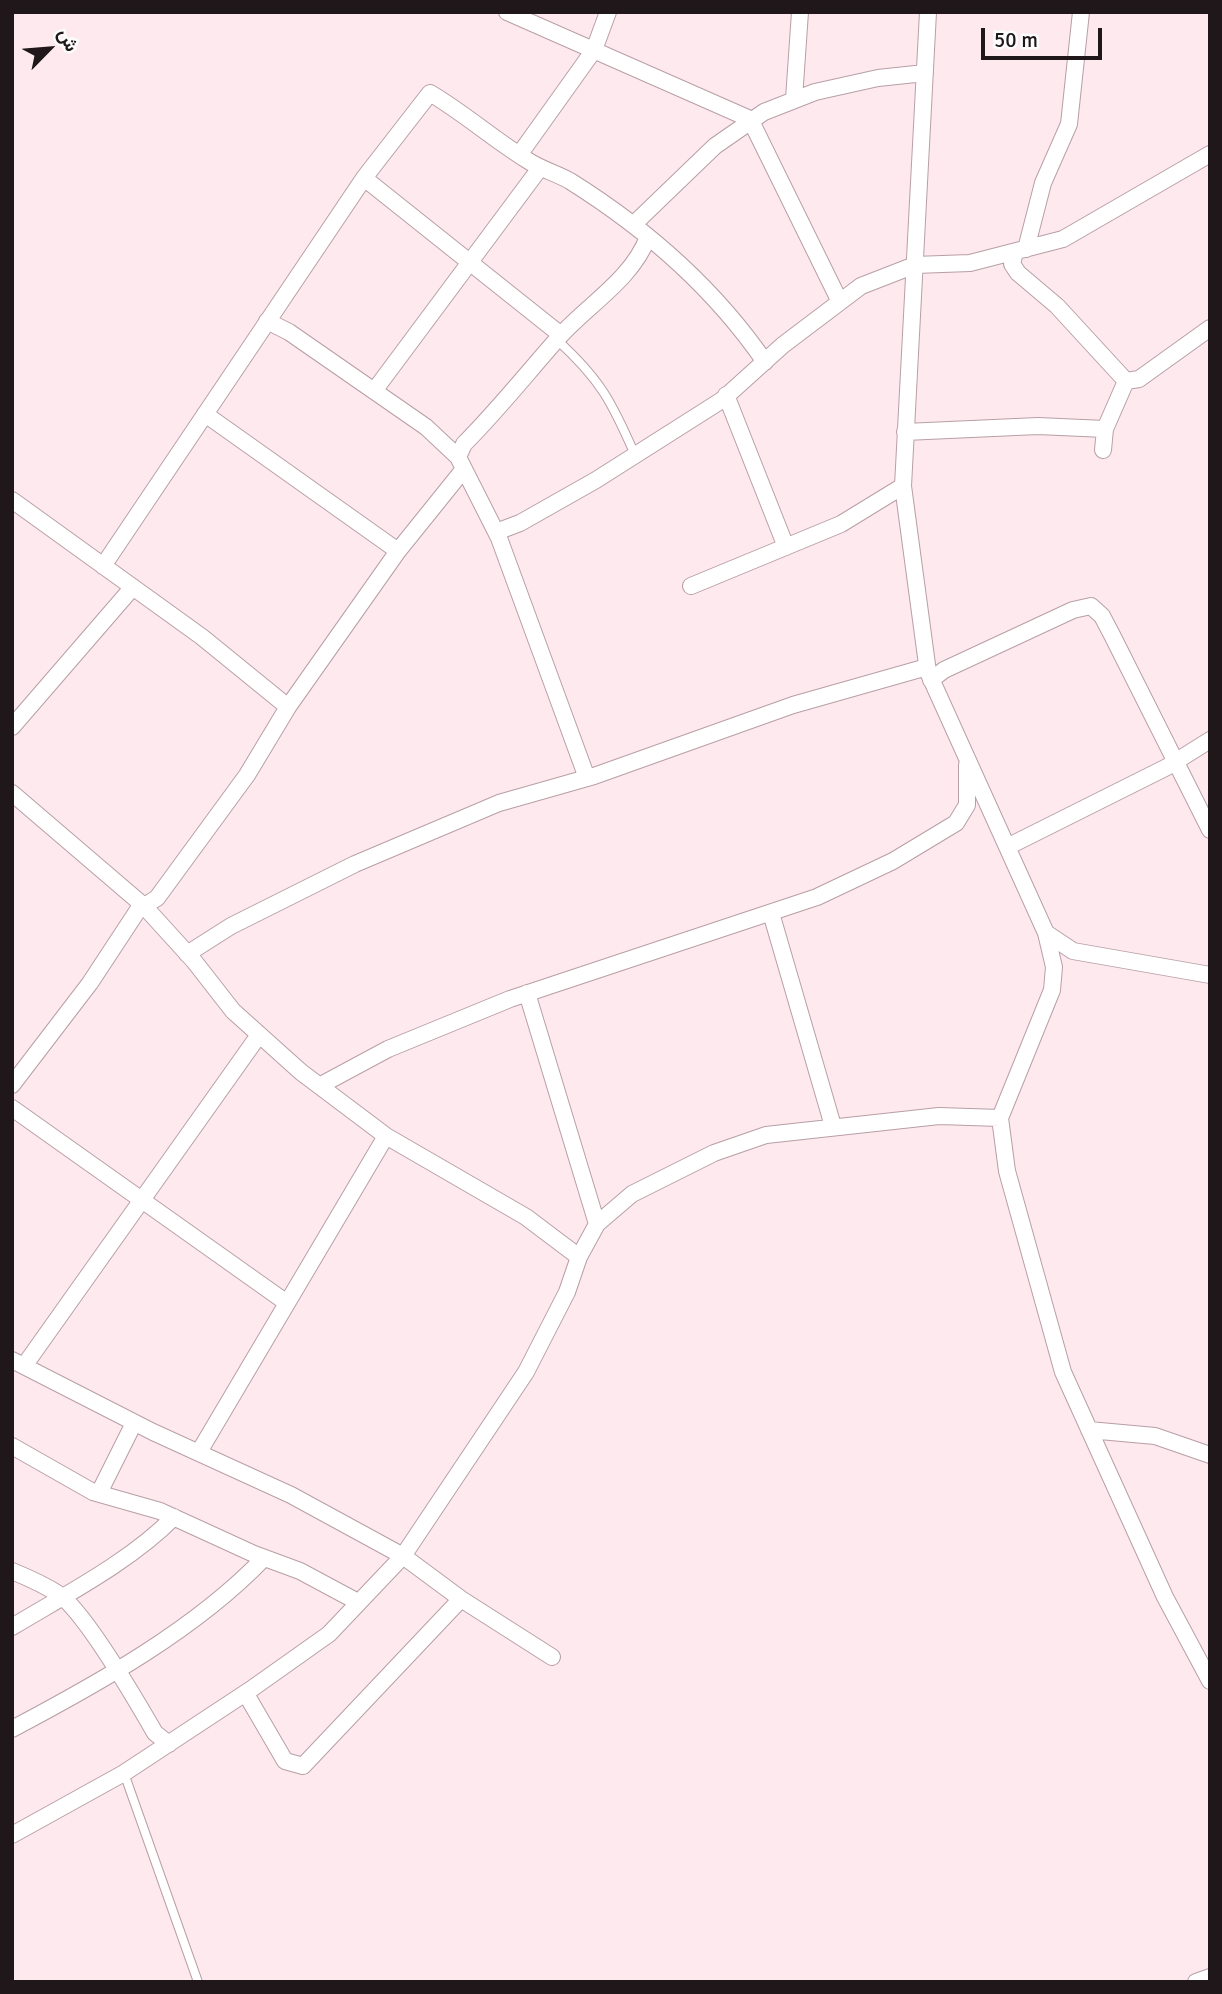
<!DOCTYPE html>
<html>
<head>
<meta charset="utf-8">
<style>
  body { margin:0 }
  #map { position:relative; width:1222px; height:1994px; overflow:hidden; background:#fde9ee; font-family:Signika,Vazirmatn,sans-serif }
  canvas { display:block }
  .frame { position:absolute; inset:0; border:14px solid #1f1719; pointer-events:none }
  .north { position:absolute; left:14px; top:14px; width:70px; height:70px; -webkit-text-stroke:5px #fcfcfc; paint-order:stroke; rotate:65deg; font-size:19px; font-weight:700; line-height:28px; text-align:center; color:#1f1719 }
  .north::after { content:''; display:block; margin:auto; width:24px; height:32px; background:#1f1719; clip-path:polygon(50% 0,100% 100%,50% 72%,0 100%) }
  .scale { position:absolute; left:981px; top:28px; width:121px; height:32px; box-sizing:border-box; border:4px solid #1f1719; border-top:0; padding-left:9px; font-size:21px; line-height:24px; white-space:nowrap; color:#1f1719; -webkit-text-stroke:5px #fcfcfc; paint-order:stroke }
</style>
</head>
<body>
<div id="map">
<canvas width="1222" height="1994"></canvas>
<div class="frame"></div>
<div class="north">ش</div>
<div class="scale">50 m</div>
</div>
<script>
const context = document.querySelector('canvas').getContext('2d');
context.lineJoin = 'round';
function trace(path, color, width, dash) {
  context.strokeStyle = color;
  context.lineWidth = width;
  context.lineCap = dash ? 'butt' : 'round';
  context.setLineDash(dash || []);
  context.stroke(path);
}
const service = new Path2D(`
  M557 340C600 379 612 402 635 455
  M124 1773 198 1982`);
const minor = new Path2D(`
  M507 12 750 119 840 302
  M928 12 903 486 928 672 1046 933 1054 967 1052 990 1000 1118 1007 1171 1063 1372 1165 1597 1210 1681
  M794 99 800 12
  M519 155 594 50 608 12
  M364 178 561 335
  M634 224 715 146 764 112 815 92 878 78 925 73
  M1026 249 1043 183 1069 124 1081 12
  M1015 252 1012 264 1018 273 1057 306 1126 381 1139 379 1210 328
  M267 321 289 332 426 427 458 457
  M374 391 540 168
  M726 395 786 547
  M205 414 398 551
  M905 432 1038 426 1105 429
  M1103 450 1105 429 1126 381
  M12 500 202 637 288 707
  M496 532 520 523 596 480 722 400 783 345 861 286 915 265 970 263 1063 239 1210 154
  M103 566 364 178 430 93C464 113 493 139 527 160 540 169 556 173 570 181 645 228 714 288 765 362
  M691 586 841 524 903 486
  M931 680 944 670 1073 610 1091 606 1102 616 1112 635 1210 830
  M12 727 133 587
  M587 778 499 538 458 457 464 444C498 410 528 372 560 336 589 304 632 279 648 237
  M12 793 144 906 194 961 233 1011 301 1072 386 1136 526 1217 579 1257
  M1007 847 1167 767 1210 740
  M771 913 833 1126
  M1046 933 1073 951 1210 975
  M187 954 231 926 355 864 499 803 594 776 793 705 927 667
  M527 993 597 1224
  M12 1085 90 983 138 910 157 898 247 775 288 707 398 551 464 469
  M321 1085 388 1049 510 999 817 897 893 861 956 823 967 805V765
  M12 1108 287 1303
  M12 1360 153 1432 291 1495 403 1556 461 1599 552 1657
  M24 1366 259 1035
  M1089 1430 1155 1436 1210 1455
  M12 1446 93 1492 160 1511 254 1554 300 1571 356 1601
  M199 1452 386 1136
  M99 1493 134 1423
  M12 1571C29 1578 45 1585 60 1595 87 1616 136 1700 155 1733L169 1744
  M12 1627C65 1595 131 1561 174 1517
  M246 1694 285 1761 303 1766 461 1599
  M12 1729C99 1683 196 1629 264 1558
  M12 1835 124 1773 250 1690 329 1634 403 1556 526 1372 567 1292 579 1257 597 1224 632 1194 714 1153 766 1135 939 1116 1000 1118
  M1196 1982 1210 1977`);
trace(service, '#b89fa6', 10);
trace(minor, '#b89fa6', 18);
trace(service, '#fff', 8);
trace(minor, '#fff', 16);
</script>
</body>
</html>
